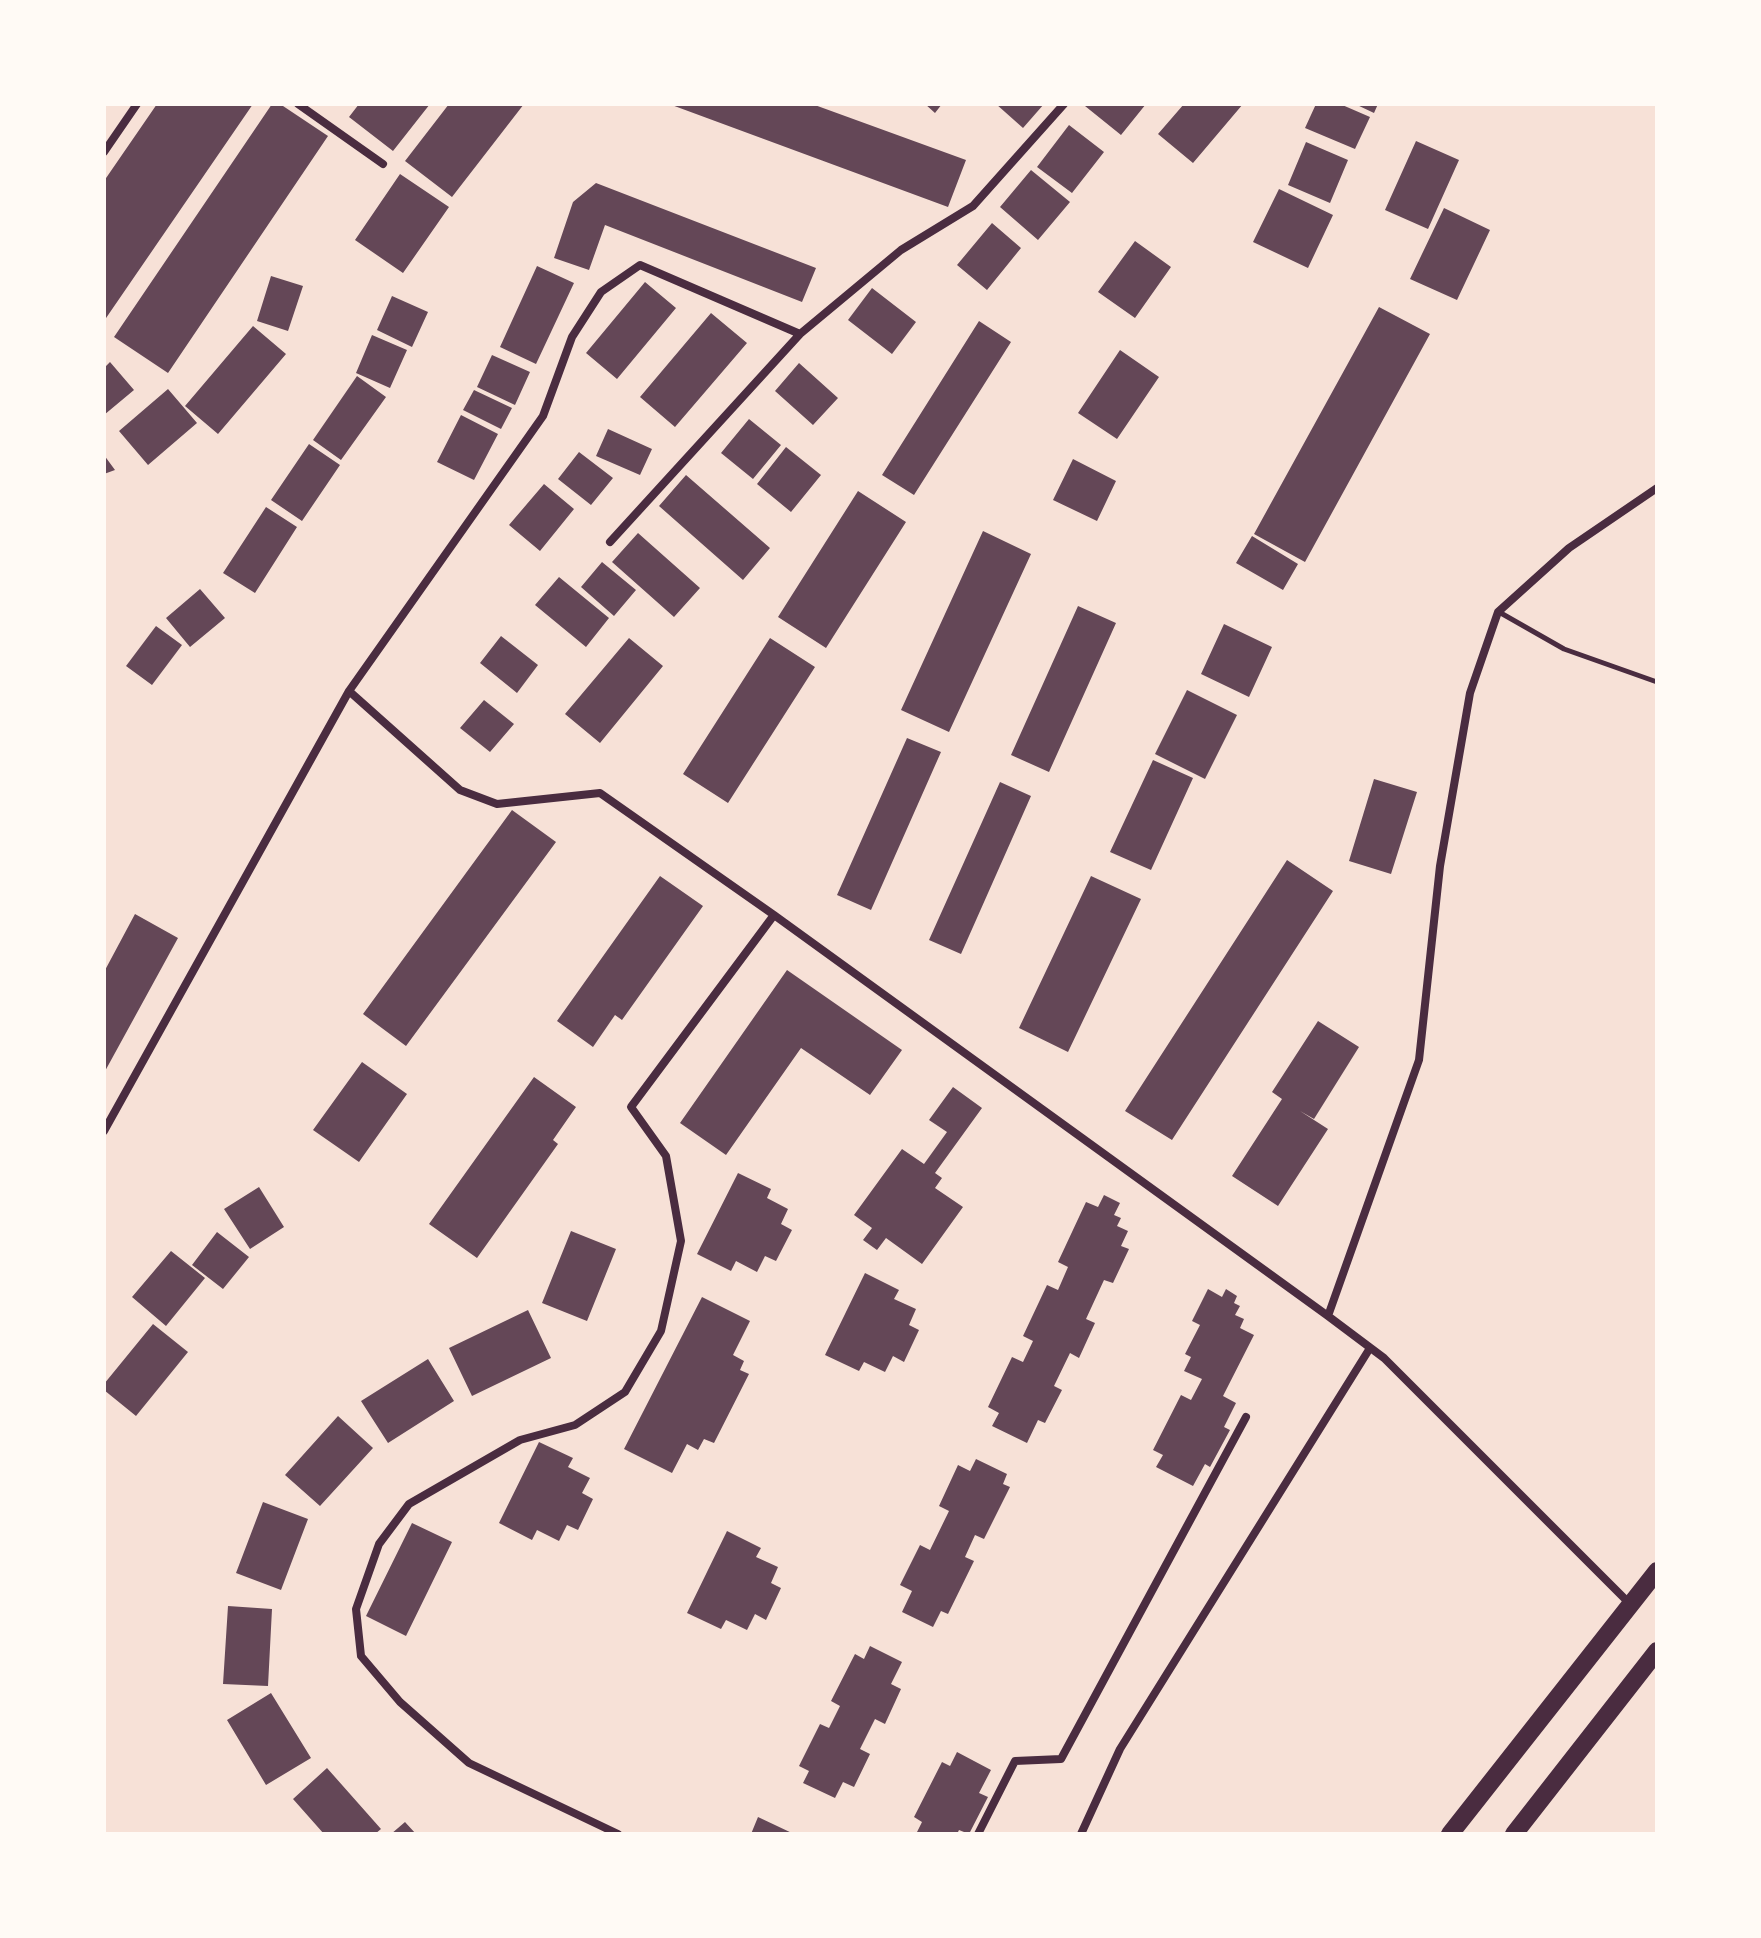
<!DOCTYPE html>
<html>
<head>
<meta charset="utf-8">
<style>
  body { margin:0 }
  #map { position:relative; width:1761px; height:1938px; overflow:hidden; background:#f7e1d7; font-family:"Archivo Narrow",sans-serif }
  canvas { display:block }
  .frame { position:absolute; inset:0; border:106px solid #fffaf5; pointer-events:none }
</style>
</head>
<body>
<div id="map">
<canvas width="1761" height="1938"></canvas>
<div class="frame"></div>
</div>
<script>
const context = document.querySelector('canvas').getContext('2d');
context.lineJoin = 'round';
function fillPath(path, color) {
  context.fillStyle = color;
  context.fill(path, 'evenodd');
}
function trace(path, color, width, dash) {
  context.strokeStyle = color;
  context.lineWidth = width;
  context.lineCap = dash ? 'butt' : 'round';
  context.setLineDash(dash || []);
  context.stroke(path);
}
fillPath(new Path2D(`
  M157 104H253L104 321V181Z
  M272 104H280L328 136 168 373 114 337Z
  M359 104H430L393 151 349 117Z
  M449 104H524L452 197 405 161Z
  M669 104H812L966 160 948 207Z
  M925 104H942L935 113Z
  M996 104H1044L1023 128Z
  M1087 104H1146L1121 135 1085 106Z
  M1184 104H1243L1193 163 1158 134Z
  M1316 104H1340L1370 117 1355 149 1305 128Z
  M1355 104H1378L1374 113Z
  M1069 125 1104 152 1072 193 1037 167Z
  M1416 141 1459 160 1428 229 1385 210Z
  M1306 142 1348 160 1330 203 1288 185Z
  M1031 170 1070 202 1038 240 1000 207Z
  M400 174 449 207 403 273 355 240Z
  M596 183 816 268 802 302 605 225 589 270 554 258 573 202Z
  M1279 189 1333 215 1308 268 1253 242Z
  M1444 208 1490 230 1457 300 1410 279Z
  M992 223 1021 248 987 290 957 265Z
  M1135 241 1171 267 1135 318 1098 292Z
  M537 266 574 283 536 364 500 347Z
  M271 276 303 286 288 331 257 321Z
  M645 282 676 308 617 379 586 353Z
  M872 288 916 322 892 354 848 320Z
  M392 296 428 312 412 347 377 330Z
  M1379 307 1430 334 1305 562 1254 534Z
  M711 313 747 343 675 427 640 397Z
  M979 321 1011 342 914 495 882 475Z
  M253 326 286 354 218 434 185 406Z
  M372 335 407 350 390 388 356 373Z
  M1120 350 1159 377 1117 439 1078 413Z
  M492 355 530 372 515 405 477 387Z
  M110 362 134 390 104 415V368Z
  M799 363 838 398 813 425 775 391Z
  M357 376 386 397 341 460 313 440Z
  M168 389 197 423 148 465 119 431Z
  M474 390 512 408 501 429 463 410Z
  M461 415 498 434 474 480 437 462Z
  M749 419 781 445 753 479 721 453Z
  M608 429 652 449 640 475 596 456Z
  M309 444 340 465 302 521 271 500Z
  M786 447 821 475 791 512 757 484Z
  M579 452 613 478 591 505 558 479Z
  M104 455 115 470 104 474Z
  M1073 459 1116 481 1097 521 1053 500Z
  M686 475 770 548 743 580 659 506Z
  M544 484 574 509 540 551 509 525Z
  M858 491 906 522 826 648 778 617Z
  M266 507 297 527 255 593 223 573Z
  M983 531 1031 554 949 732 901 710Z
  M638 533 700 588 674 617 612 562Z
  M1252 536 1298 564 1283 590 1236 563Z
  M602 562 636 590 614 616 581 587Z
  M559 577 609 618 586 647 535 605Z
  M200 589 225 618 190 647 166 618Z
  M1078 606 1116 623 1049 772 1011 755Z
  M1224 624 1272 647 1249 697 1201 674Z
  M156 626 182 645 152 685 126 666Z
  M501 636 538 665 517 693 480 663Z
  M629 638 663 666 600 743 565 714Z
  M770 638 815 667 728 803 683 774Z
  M1187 690 1237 715 1205 779 1155 754Z
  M484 700 514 724 490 752 460 728Z
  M907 738 941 752 871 910 837 895Z
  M1153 760 1193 778 1151 870 1110 852Z
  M1374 779 1417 792 1391 874 1349 861Z
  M1000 782 1031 796 961 954 929 940Z
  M512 810 556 842 406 1046 363 1014Z
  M1287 860 1333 891 1172 1140 1125 1111Z
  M660 876 703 906 622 1020 615 1015 593 1047 557 1021Z
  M1091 876 1141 899 1068 1052 1019 1028Z
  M135 914 178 938 104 1073V972Z
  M787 970 902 1050 870 1095 801 1048 726 1155 680 1123Z
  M1318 1021 1359 1047 1314 1119 1300 1111 1328 1129 1278 1206 1232 1176 1282 1099 1272 1092Z
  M362 1062 407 1094 359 1162 313 1130Z
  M534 1077 576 1107 553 1140 558 1144 477 1258 429 1224Z
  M953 1087 982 1108 935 1173 942 1178 935 1188 963 1207 922 1264 886 1238 877 1250 863 1240 872 1228 854 1215 902 1149 924 1164 947 1132 929 1120Z
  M738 1173 771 1189 767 1198 788 1209 781 1224 792 1230 776 1261 765 1256 757 1272 736 1261 731 1271 697 1254Z
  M259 1187 284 1227 250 1249 224 1209Z
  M1104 1195 1120 1203 1114 1215 1121 1218 1117 1226 1128 1231 1121 1246 1129 1249 1113 1283 1104 1280 1086 1319 1095 1323 1079 1358 1070 1353 1054 1386 1062 1390 1045 1423 1038 1420 1027 1443 992 1426 999 1413 988 1407 1012 1357 1023 1362 1033 1341 1023 1336 1047 1285 1058 1290 1068 1267 1058 1262 1086 1202 1098 1207Z
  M571 1231 616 1249 587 1321 542 1303Z
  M217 1232 249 1257 223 1289 192 1265Z
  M171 1251 205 1278 166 1326 132 1297Z
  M865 1273 899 1290 894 1299 916 1309 909 1325 919 1330 904 1362 893 1356 885 1372 864 1362 859 1371 825 1355Z
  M1208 1289 1222 1297 1226 1289 1237 1296 1234 1303 1240 1306 1235 1315 1244 1319 1240 1328 1254 1335 1223 1396 1236 1403 1224 1427 1230 1430 1210 1467 1205 1464 1193 1486 1156 1467 1163 1455 1153 1450 1181 1395 1191 1400 1202 1379 1184 1371 1191 1357 1185 1354 1200 1325 1192 1321Z
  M702 1297 750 1321 733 1355 744 1361 740 1370 749 1374 714 1443 704 1439 698 1450 687 1444 672 1473 624 1449Z
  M528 1310 551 1358 472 1396 449 1348Z
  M153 1324 188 1352 136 1416 104 1390V1384Z
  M428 1359 454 1401 388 1443 361 1401Z
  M338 1416 373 1448 320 1506 285 1475Z
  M539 1442 573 1458 568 1467 590 1478 582 1493 593 1499 578 1530 567 1525 559 1541 537 1530 532 1540 499 1523Z
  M976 1459 1007 1474 1003 1484 1010 1487 984 1539 975 1535 965 1557 974 1561 948 1614 941 1611 933 1627 902 1612 912 1591 900 1585 920 1545 930 1550 949 1511 939 1506 958 1465 970 1471Z
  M263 1502 308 1519 281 1590 236 1573Z
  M412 1523 452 1542 406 1636 366 1616Z
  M727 1531 761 1548 756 1557 778 1567 771 1583 781 1588 766 1620 755 1614 747 1630 726 1620 721 1629 687 1613Z
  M228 1606 272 1609 268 1686 223 1684Z
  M870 1646 902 1662 891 1684 901 1689 885 1724 875 1719 860 1749 870 1754 854 1787 843 1782 835 1798 803 1783 809 1771 799 1766 820 1724 829 1728 840 1706 831 1701 855 1654 864 1659Z
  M271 1693 311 1758 266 1785 227 1720Z
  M957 1752 991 1770 979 1793 988 1797 969 1834 959 1830 957 1834H916L922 1822 914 1817 942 1762 950 1766Z
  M327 1768 381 1829 375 1834H324L293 1799Z
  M758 1817 794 1834H751Z
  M405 1822 416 1834H391Z`), '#644757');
trace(new Path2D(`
  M1499 612 1564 649 1657 682`), '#4a2c40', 5);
trace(new Path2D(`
  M298 104 383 164
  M104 152 137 104
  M610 542 800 334
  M349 691 460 790 497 804 600 793 774 915 1328 1316
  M104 1131 349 691 543 416 572 337 601 292 640 265 800 334 901 250 973 206 1064 104
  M1630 1604 1384 1358 1328 1316 1419 1060 1440 866 1470 693 1498 612 1569 548 1657 488
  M618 1834 469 1763 400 1702 361 1656 356 1609 379 1544 409 1504 520 1440 575 1425 625 1392 661 1331 681 1241 666 1156 631 1107 774 915
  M978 1834 1015 1761 1061 1759 1246 1417
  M1081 1834 1120 1749 1370 1348`), '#4a2c40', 8);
trace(new Path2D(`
  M1450 1834 1657 1571
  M1514 1834 1657 1651`), '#4a2c40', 18);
</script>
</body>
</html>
